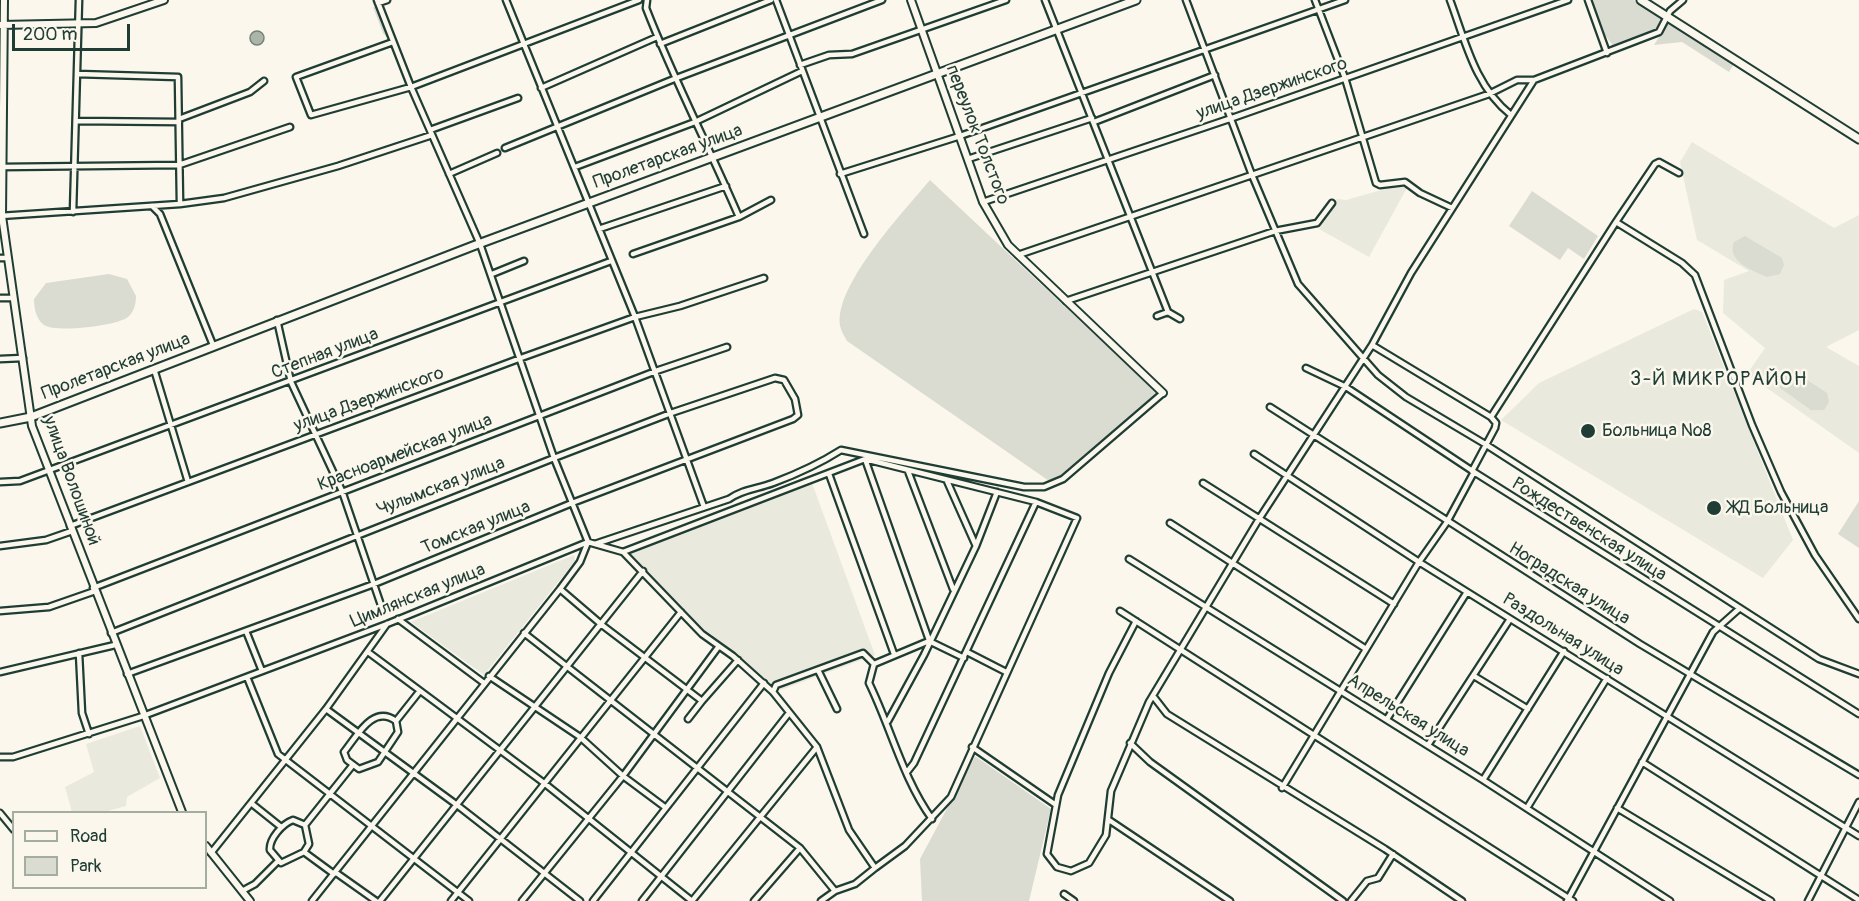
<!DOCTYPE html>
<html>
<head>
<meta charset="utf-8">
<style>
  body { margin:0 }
  #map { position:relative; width:1859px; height:901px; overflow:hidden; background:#fbf7ec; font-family:Pangolin,sans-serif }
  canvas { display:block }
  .legend { position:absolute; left:12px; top:811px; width:195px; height:78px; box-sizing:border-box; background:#fbf7ec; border:2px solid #a3ada2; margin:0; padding:8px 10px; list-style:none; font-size:18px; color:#1f3d34 }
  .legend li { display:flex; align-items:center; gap:12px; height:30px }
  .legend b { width:30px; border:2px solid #a3ada2 }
  .scale { position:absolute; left:12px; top:24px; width:118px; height:27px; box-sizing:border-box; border:3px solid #1f3d34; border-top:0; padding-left:8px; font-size:18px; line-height:21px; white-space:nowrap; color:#1f3d34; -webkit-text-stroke:4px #fbf7ec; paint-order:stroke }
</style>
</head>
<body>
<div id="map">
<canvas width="1859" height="901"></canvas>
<ul class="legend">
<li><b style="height:8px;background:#fbf7ec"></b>Road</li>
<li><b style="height:16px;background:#dbdcd1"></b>Park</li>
</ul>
<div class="scale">200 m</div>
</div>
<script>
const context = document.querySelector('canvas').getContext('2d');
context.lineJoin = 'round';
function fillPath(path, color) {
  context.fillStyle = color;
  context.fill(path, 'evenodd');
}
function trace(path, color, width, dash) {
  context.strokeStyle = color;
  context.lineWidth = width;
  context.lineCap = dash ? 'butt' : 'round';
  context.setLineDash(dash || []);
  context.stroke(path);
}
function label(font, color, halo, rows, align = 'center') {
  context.font = font + ' Pangolin,sans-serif';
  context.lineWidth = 5;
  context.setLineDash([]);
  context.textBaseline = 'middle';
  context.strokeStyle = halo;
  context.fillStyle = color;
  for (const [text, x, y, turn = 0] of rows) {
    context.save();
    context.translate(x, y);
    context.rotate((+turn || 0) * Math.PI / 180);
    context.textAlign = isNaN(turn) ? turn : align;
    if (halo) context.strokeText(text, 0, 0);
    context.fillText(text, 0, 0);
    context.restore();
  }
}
fillPath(new Path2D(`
  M1692 142 1834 228 1859 215V330L1826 347 1859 366V453L1747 374 1765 348 1723 313 1724 280 1749 271 1697 240 1680 162Z
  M1403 184 1408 186 1369 257 1319 229 1337 199 1346 200Z
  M1694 309 1702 312 1793 540 1763 578 1501 420 1539 383Z
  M812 483 875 655 778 691 703 634 628 553Z
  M574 555 575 561 484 675 411 622Z
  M140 726 160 778 127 797 126 806 104 812H72L65 787 94 772 86 744Z`), '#eae9de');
fillPath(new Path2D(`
  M1591 0H1634L1661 17 1662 22 1657 30 1615 48 1604 34Z
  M373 7H377L390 41 383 33Z
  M1667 24H1672L1734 64 1729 72 1682 42 1654 45Z
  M930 180 1157 393 1052 483 847 341C845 337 842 333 841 329 829 290 906 209 930 180Z
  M1532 191 1598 236 1584 259 1568 248 1560 260 1509 226Z
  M1745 236 1782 258 1784 265 1780 274 1767 277C1753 271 1726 261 1734 242Z
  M109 274 127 279 136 296C136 304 134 312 128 317 117 326 56 333 44 325 36 319 34 308 34 299L46 283Z
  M1792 370 1827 393 1829 402 1824 410H1811L1780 388V375Z
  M1859 501V548L1838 534Z
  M975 756 1051 809 1029 901H922L920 859Z`), '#dbdcd1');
const water = new Path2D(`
  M250 38a7 7 0 1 1 14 0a7 7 0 1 1-14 0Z`);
fillPath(water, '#adb4aa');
trace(water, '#74847b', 1.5);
const minor = new Path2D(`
  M506 0 635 317 704 507
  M647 0 646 8C674 80 709 147 739 217
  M776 0 864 234
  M1045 0 1168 312 1157 316
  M1186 0 1252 175 1298 284 1378 375 1406 397 1485 444 1819 659 1859 674
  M1315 0 1345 78 1376 183 1380 185 1405 182 1420 193 1452 208
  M1450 0C1465 40 1475 87 1511 115
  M1588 0 1607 53
  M378 3 387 0
  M393 42 296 77 311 115 411 87 639 0
  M660 44 771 0
  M800 65 829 55 852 54 1006 0
  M77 74 178 77 180 204
  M541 88 657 37
  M179 119 250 92 264 81
  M76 121 179 122
  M1094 122 1215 75
  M430 130 518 98
  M505 148 674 79 882 0
  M968 159 1092 118
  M2 167 179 165 290 127
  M575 167 695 122 802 71
  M449 174 497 153
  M840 174 960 136 1345 0
  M983 202 1235 117 1568 0
  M152 206 160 214 213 345
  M73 212 79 0
  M0 216 180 204 224 198 338 166 432 135
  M1616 222 1655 164 1659 162 1679 173
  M599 229 726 186
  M633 254 739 217 771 200
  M1018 255 1489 94 1517 80H1534
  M0 258H7
  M492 274 524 261
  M0 298H13
  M1066 301 1275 231 1317 223 1332 203
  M1168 312 1180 319
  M277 320 291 382 342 491 383 611
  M1372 345 1491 417 1616 222 1682 263 1695 275 1752 425 1781 492 1815 555 1859 619
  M0 359 23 358
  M1306 368 1346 387 1474 472 1859 714
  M154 369 188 482
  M1270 407 1640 644 1859 775
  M1254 454 1419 562 1859 836
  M865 459 929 640
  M908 471 953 589
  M1472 471 1495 428 1496 423 1491 417
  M829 474 894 654
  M947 481 976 546
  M0 482 20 481 611 261
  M1203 483 1394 604
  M1170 523 1366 649
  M70 526 521 358 635 317 680 306 764 278
  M595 544 623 552 702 634 733 656 773 692 817 747 849 830 875 868 905 846 951 797 1077 518 1036 502 865 459 623 552
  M0 546 46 540 72 531
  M1129 559 1483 780 1670 901
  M93 588 656 371 727 347
  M560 589 602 625 702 701 738 660
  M0 611 49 607 95 591
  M1120 611 1573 901
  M398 619 484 683
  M1136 621 1109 673 1058 795 1047 854 1057 867 1071 871 1089 863 1106 835 1111 791 1149 702 1259 519 1372 345 1411 273 1534 80 1659 32 1670 11 1683 0
  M246 631 262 671
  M111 633 554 458 671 413 775 378 784 380 795 399 798 415 793 419 572 503 374 584 127 674
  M524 633 800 848 835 891 855 884 875 868
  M368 652 544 783 692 901
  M967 652 1006 672
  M79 653 82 713 89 734
  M818 670 837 709
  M0 672 115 645
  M489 676 580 737 623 776 666 808
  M1474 676 1528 709
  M247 677 278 754 469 901
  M773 692 776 685 863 653 874 664
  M1153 696 1167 714 1385 849 1462 901
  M326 709 457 805 580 901
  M688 719 702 701
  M1387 719 1467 592
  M396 721 398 732 378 762 359 769 347 760 344 752C357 736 373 704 396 721L419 692
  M888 721 924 655 976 546 997 492
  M1130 743 1150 762 1343 901
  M1428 745 1510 619
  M972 747 1056 805
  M0 757H13L143 716 387 624 588 542 595 544 729 499C743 489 757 489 773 483 797 474 819 464 841 450L1024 487H1044L1063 479 1163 393
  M1642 762 1859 900
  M907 772 914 763 1036 502
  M1483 780 1564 651
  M1282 788 1419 562 1447 522 1474 472
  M251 803 281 827
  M1527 808 1607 678
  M1617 808 1771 901
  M0 813 14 830
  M932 819C903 779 891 728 869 683L874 664 929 641 964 658
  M293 820 305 825 309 844 304 852 281 863 270 850C269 839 282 824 293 820Z
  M1109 820 1230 901
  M305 825 352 766
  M304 852 334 874
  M211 853 326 709 387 624
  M335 872 376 901
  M242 891 255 884 278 861
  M1064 894 1074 901
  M312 901 560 589 580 562 588 542 554 458 480 244 411 87 377 0
  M380 901 643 571
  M451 901 681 612
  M522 901 623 776 719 646
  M593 901 764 683
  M642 901 789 713
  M692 901 817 747
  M754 901 800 848
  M821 901 835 891
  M1351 901 1367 881 1378 878 1393 854
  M1567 901 1713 632 1740 608
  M1808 901 1859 802`);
const tertiary = new Path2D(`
  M4 0 2 216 32 426 182 812
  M911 0 983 202 1008 245 1163 393
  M1 25 96 23 164 0
  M206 846 250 901`);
const secondary = new Path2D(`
  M1641 0 1859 139
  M0 423 31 417 473 246 1136 0`);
trace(minor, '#1f3d34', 9);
trace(tertiary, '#1f3d34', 10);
trace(secondary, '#1f3d34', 11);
trace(minor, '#fbf7ec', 4.5);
trace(tertiary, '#fbf7ec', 6);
trace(secondary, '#fbf7ec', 7);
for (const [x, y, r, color] of [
  [1588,431,8,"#1f3d34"],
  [1714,508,8,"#1f3d34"]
]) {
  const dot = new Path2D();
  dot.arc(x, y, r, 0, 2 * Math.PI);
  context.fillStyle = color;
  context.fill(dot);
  trace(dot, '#fbf7ec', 2);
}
label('18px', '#1f3d34', '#fbf7ec', [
  ["улица Дзержинского",1272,89,-19],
  ["переулок Толстого",977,135,69],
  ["Пролетарская улица",668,157,-20],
  ["Степная улица",325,354,-21],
  ["Пролетарская улица",116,367,-21],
  ["улица Дзержинского",369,400,-20],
  ["Красноармейская улица",405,453,-21],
  ["улица Волошиной",71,481,70],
  ["Чулымская улица",441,487,-21],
  ["Томская улица",476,528,-22],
  ["Рождественская улица",1589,530,32],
  ["Ноградская улица",1569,584,32],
  ["Цимлянская улица",418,596,-22],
  ["Раздольная улица",1563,635,32],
  ["Апрельская улица",1408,716,32]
]);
label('18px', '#1f3d34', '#fbf7ec', [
  ["Больница №8",1602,431],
  ["ЖД Больница",1728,508]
], 'left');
context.letterSpacing = '1.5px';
label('20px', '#1f3d34', '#fbf7ec', [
  ["3-Й МИКРОРАЙОН",1719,380]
]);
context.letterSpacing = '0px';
</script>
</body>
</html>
